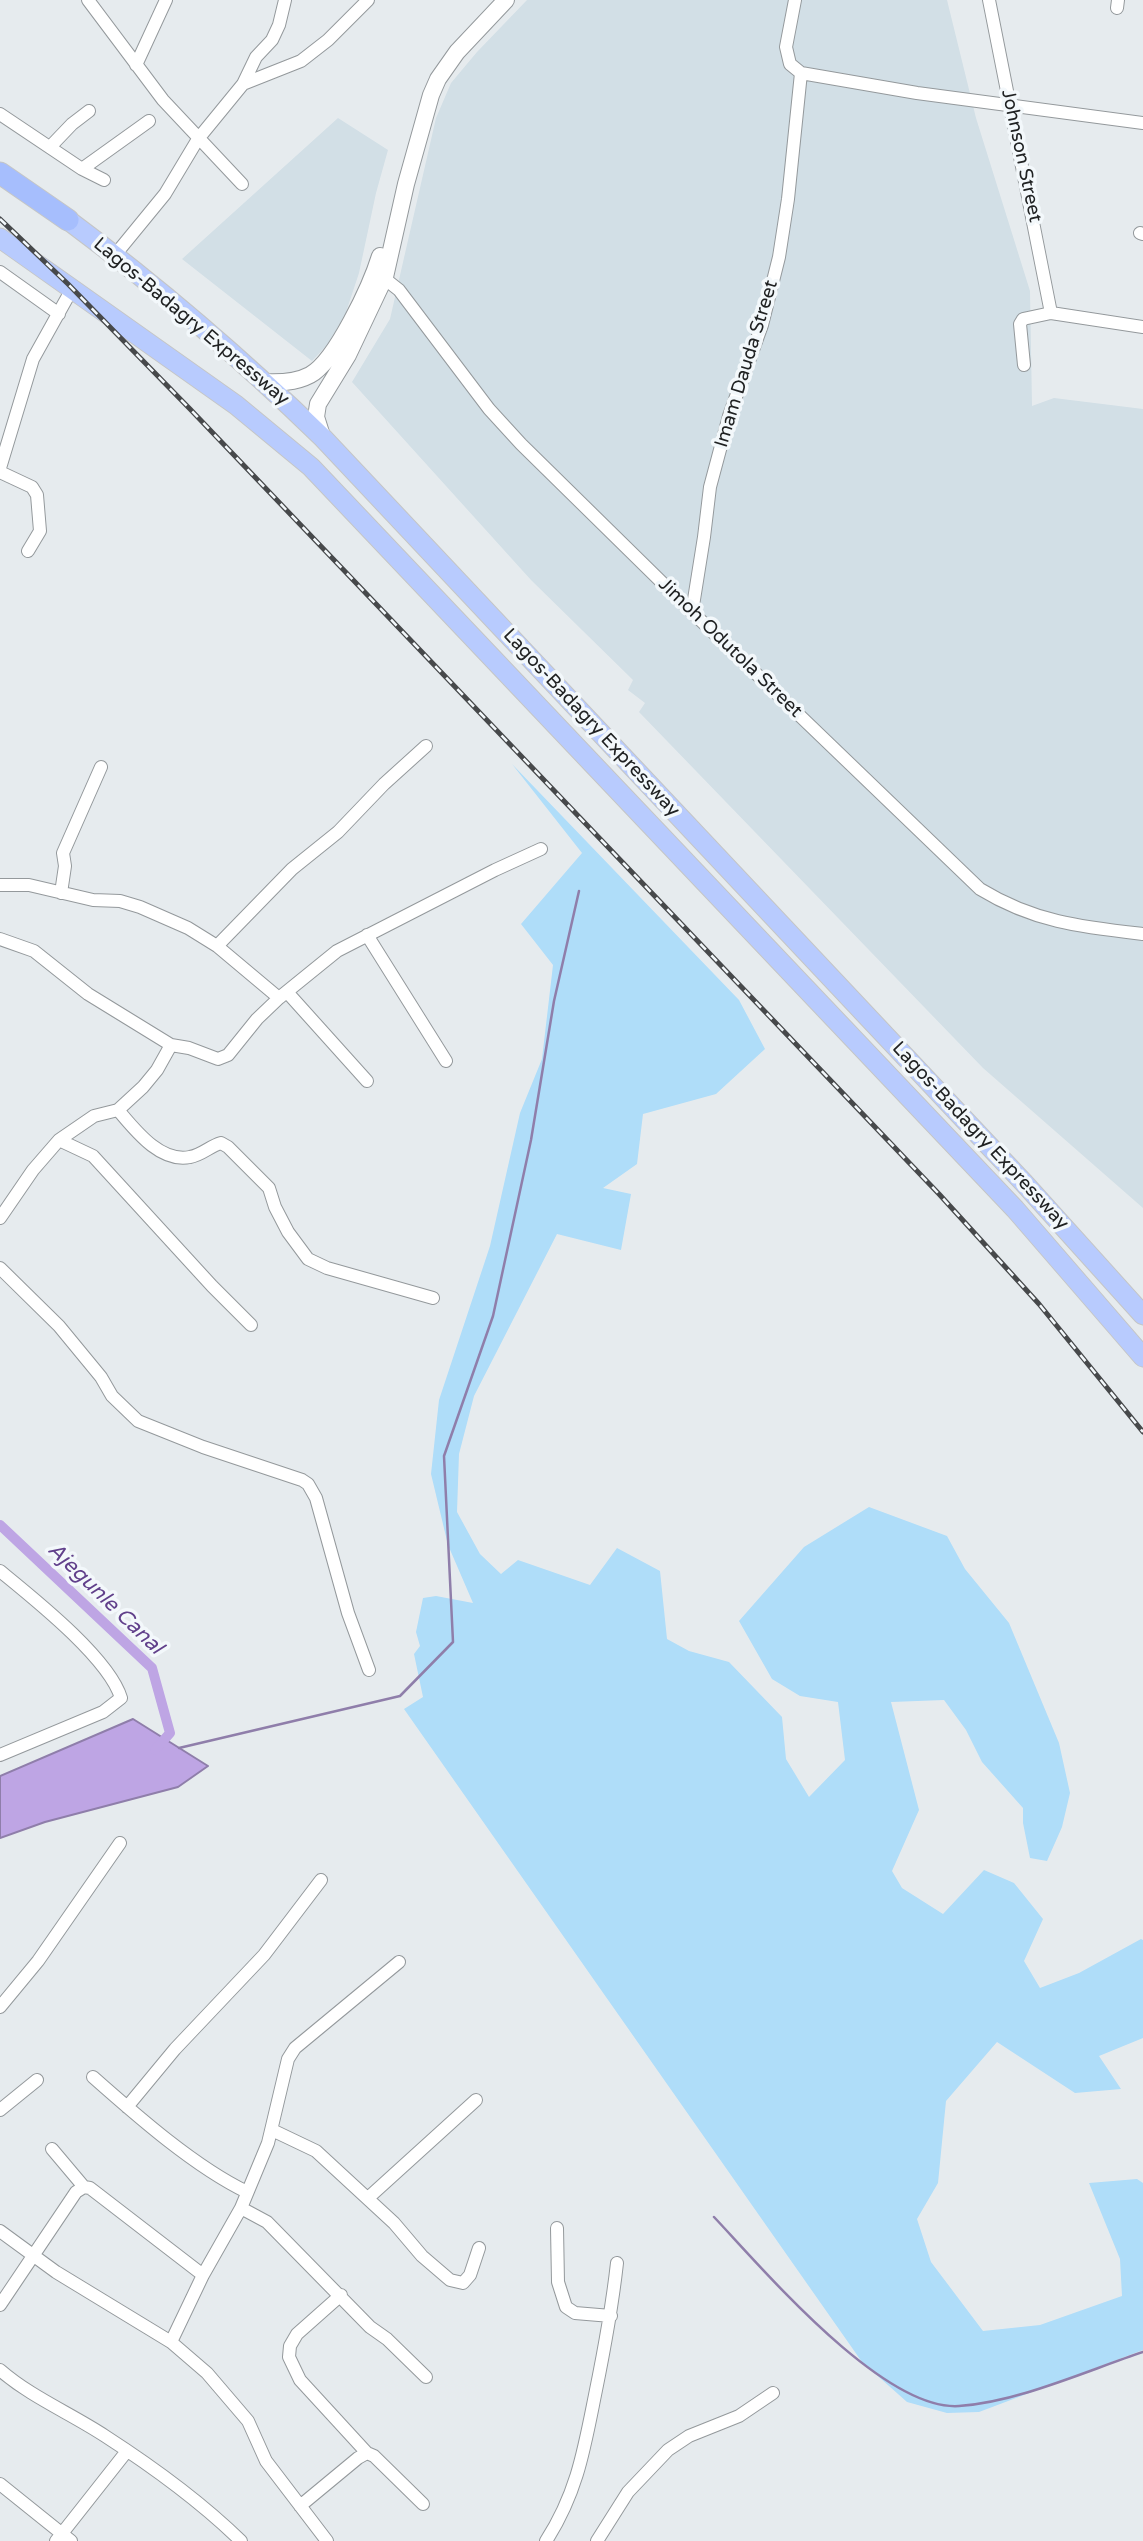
<!DOCTYPE html>
<html>
<head>
<meta charset="utf-8">
<style>
  body { margin:0 }
  canvas { display:block; background:#e6ebee }
</style>
</head>
<body>
<canvas width="1143" height="2541"></canvas>
<script>
const context = document.querySelector('canvas').getContext('2d');
context.lineJoin = 'round';
function fillPath(path, color) {
  context.fillStyle = color;
  context.fill(path, 'evenodd');
}
function trace(path, color, width, dash) {
  context.strokeStyle = color;
  context.lineWidth = width;
  context.lineCap = dash ? 'butt' : 'round';
  context.setLineDash(dash || []);
  context.stroke(path);
}
function label(font, color, halo, rows, align = 'center') {
  context.font = font + ' "Varela Round",sans-serif';
  context.lineWidth = 7;
  context.setLineDash([]);
  context.textBaseline = 'middle';
  context.strokeStyle = halo;
  context.fillStyle = color;
  for (const [text, x, y, turn = 0] of rows) {
    context.save();
    context.translate(x, y);
    context.rotate((+turn || 0) * Math.PI / 180);
    context.textAlign = isNaN(turn) ? turn : align;
    if (halo) context.strokeText(text, 0, 0);
    context.fillText(text, 0, 0);
    context.restore();
  }
}
fillPath(new Path2D(`
  M527 0H947L976 118 1030 291 1032 406 1054 398 1143 409V1208L983 1068 639 712 645 703 628 690 633 680 531 580 352 382 390 319 436 118 451 83 477 52Z
  M338 118 388 150 376 193 359 273 345 315 327 345 312 361 182 259Z`), '#d2dfe6');
fillPath(new Path2D(`
  M512 764 739 1000 765 1049 716 1094 643 1114 637 1164 603 1188 631 1194 621 1250 557 1234 474 1396 459 1454 457 1512 480 1554 501 1574 518 1560 590 1585 617 1548 660 1571 667 1639 689 1651 729 1662 782 1717 786 1759 809 1797 845 1760 838 1702 800 1696 772 1679 739 1621 804 1547 869 1507 947 1536 965 1569 1009 1623 1059 1743 1070 1793 1062 1827 1047 1861 1030 1858 1023 1823V1808L982 1762 966 1730 944 1700 891 1702 919 1810 892 1871 902 1888 943 1914 984 1870 1014 1883 1043 1919 1024 1961 1040 1988 1079 1973 1141 1939 1143 1940V2038L1099 2056 1121 2089 1075 2093 997 2042 946 2101 938 2183 917 2219 931 2262 983 2331 1040 2325 1122 2296 1120 2259 1089 2183 1137 2179 1143 2183V2350L979 2412 947 2413 907 2402 862 2362 404 1709 423 1697 414 1654 420 1646 416 1632 423 1598 436 1596 473 1603 448 1545 431 1474 439 1400 490 1246 520 1113 542 1059 553 965 521 924 582 853Z`), '#afddf9');
const water = new Path2D(`
  M133 1719 208 1766 178 1787 45 1822 0 1838V1776Z`);
fillPath(water, '#bea5e4');
trace(water, '#8f7eaa', 2);
trace(new Path2D(`
  M179 1748 400 1696 453 1642 444 1456 493 1316 531 1140 554 1001 579 891
  M714 2217C764 2270 883 2411 959 2406 1018 2402 1086 2371 1143 2352`), '#8f7eaa', 2.5);
trace(new Path2D(`
  M0 1525 152 1668 170 1733 155 1750`), '#bea5e4', 10);
const minor = new Path2D(`
  M88 0 163 100 242 184
  M989 0 1051 313
  M1117 8 1118 0
  M136 65 166 0
  M801 73 917 93 1143 123
  M243 84 256 57 272 40 279 25 285 0
  M0 114 82 169 104 180
  M50 147 72 124 89 111
  M82 169 149 121
  M1140 233 1143 234
  M115 255 165 194 198 139 243 84 301 61 328 40 368 0
  M0 272 59 314
  M380 275 399 290 489 409 521 444 692 612 980 889C1034 922 1081 927 1143 934
  M1024 365 1020 324 1023 319 1051 313 1143 327
  M0 468 33 359 72 289
  M0 472 32 487 37 495 40 531 28 551
  M692 612 704 537 710 487 729 416 762 325 779 257 788 199 801 73 790 64 786 47 795 0
  M0 885H29L93 900 120 901 140 907 188 928 217 946 279 998
  M61 893 65 866 63 853 101 767
  M367 935 446 1061
  M0 939 34 951 88 994 171 1045 189 1048 218 1059 228 1055 257 1019 279 998 337 951 495 870 541 849
  M217 946 292 869 338 832 384 784 426 746
  M287 992 367 1081
  M118 1110C135 1130 160 1163 190 1157 202 1155 210 1146 221 1143L228 1147 269 1188 275 1207 288 1232 308 1259 327 1268 433 1298
  M59 1140 93 1156 212 1286 251 1325
  M0 1218 33 1170 59 1140 94 1116 118 1110 143 1087 157 1070 171 1045
  M0 1268 59 1326 101 1377 112 1396 138 1421 203 1447 302 1480 308 1484 316 1498 348 1613 369 1670
  M0 1571C33 1598 109 1658 121 1698L103 1712 0 1755
  M0 2007 38 1961 120 1843
  M93 2077C137 2116 195 2167 247 2192
  M127 2107 175 2049 264 1955 321 1880
  M0 2110 37 2080
  M272 2130 316 2151 394 2223 422 2256 450 2280 463 2283 470 2275 479 2248
  M52 2149 84 2187
  M368 2198 476 2100
  M241 2208 267 2222 370 2327 387 2339 426 2377
  M557 2228 558 2282 566 2307 575 2313 611 2316
  M0 2231 56 2272 171 2342 207 2373 248 2421 266 2461 327 2541
  M341 2295 297 2334 290 2346 289 2357 300 2380 367 2453
  M0 2305 76 2192 84 2187 90 2188 203 2275
  M171 2342 203 2275 241 2208 268 2143 288 2059 295 2048 399 1962
  M0 2370C31 2397 70 2413 105 2436 153 2467 200 2501 241 2541
  M0 2484 71 2541
  M300 2506 358 2458 367 2453 374 2456 423 2504
  M56 2541 127 2451
  M546 2541C577 2493 584 2450 595 2395 604 2351 612 2308 617 2263
  M597 2541 628 2492 668 2450 689 2436 739 2416 773 2393`);
const secondary = new Path2D(`
  M262 382C278 383 295 383 310 375 336 361 371 285 380 256
  M322 436 316 417 318 404 348 355 385 277 406 184 431 95 438 79 457 52 506 0`);
const trunk = new Path2D(`
  M68 220C158 287 243 360 323 438L1024 1183 1143 1315
  M0 238 236 405 311 467 1015 1209 1143 1357`);
const motorway = new Path2D(`
  M0 173 68 220`);
trace(minor, '#94999c', 14);
trace(secondary, '#94999c', 18);
trace(trunk, '#c5c6c6', 21);
trace(motorway, '#c5c6c6', 23);
trace(minor, '#fff', 12);
trace(secondary, '#fff', 16);
trace(trunk, '#b8cbfe', 19);
trace(motorway, '#a6befd', 21);
const rail = new Path2D(`
  M0 219 68 284 190 409 939 1194 1039 1304 1143 1432`);
trace(rail, '#47494b', 5);
trace(rail, '#f3f8fb', 2.5, [8]);
label('19px', '#202223', '#f3f8fb', [
  ["Johnson Street",1021,156,78],
  ["Lagos-Badagry Expressway",191,322,40],
  ["Imam Dauda Street",747,364,-73],
  ["Jimoh Odutola Street",730,648,44],
  ["Lagos-Badagry Expressway",591,723,47],
  ["Lagos-Badagry Expressway",980,1136,47]
]);
label('italic 21px', '#61408b', '#f3f8fb', [
  ["Ajegunle Canal",105,1599,44]
]);
</script>
</body>
</html>
